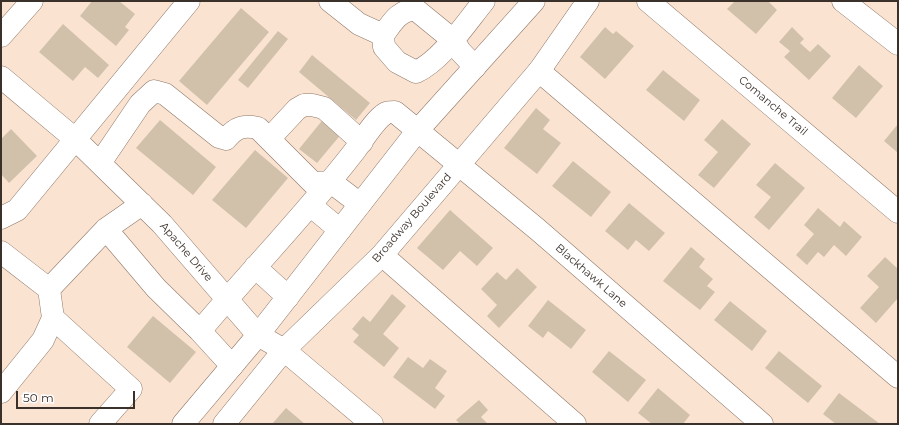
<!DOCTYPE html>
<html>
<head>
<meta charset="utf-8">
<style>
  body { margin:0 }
  #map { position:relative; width:899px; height:425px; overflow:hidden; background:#fbe3d2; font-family:Montserrat,sans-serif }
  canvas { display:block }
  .frame { position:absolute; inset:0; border:2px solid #3a312b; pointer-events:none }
  .scale { position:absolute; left:16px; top:391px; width:119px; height:18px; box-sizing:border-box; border:2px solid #3a312b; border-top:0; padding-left:5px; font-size:12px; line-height:14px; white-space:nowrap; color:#3a312b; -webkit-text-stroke:3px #fff; paint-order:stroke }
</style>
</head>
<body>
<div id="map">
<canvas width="899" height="425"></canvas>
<div class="frame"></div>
<div class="scale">50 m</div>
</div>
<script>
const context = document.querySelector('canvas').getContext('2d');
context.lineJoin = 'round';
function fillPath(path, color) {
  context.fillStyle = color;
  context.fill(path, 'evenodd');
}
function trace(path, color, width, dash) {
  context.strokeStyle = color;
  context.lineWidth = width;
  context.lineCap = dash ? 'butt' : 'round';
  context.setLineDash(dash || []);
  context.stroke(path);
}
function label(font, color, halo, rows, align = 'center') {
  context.font = font + ' Montserrat,sans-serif';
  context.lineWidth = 3;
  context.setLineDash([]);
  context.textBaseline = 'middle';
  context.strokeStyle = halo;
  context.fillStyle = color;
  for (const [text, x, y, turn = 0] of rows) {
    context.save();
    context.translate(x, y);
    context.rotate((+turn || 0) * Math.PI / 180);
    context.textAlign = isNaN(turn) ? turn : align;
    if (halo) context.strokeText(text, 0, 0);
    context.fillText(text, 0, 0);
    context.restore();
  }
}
fillPath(new Path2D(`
  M92 1H119L135 14 125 27 129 30 116 46 80 16Z
  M735 1H768L777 10 756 34 727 9Z
  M241 8 269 32 207 105 179 81Z
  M63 24 109 65 98 78 85 67 73 81 39 52Z
  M605 27 613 34 616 31 634 46 605 79 580 57Z
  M792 27 804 39 800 43 810 52 818 44 831 56 809 80 784 57 790 51 779 42Z
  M278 31 288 39 248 88 238 80Z
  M312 55 370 103 356 120 299 72Z
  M859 65 883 86 856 118 832 98Z
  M663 70 700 100 684 121 646 90Z
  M536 108 550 120 543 129 561 143 537 174 504 148Z
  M325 117 343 132 317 163 299 149Z
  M722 119 751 144 714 188 698 175 718 152 704 140Z
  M160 120 216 167 193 195 136 148Z
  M898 124V153L884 141Z
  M11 129 37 156 9 183 1 174V139Z
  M255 150 288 178 246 228 212 200Z
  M573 161 611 192 591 217 552 186Z
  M775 163 805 188 769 230 754 217 771 197 756 185Z
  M629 203 665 233 649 251 636 240 628 250 605 231Z
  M818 208 840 227 844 221 862 237 846 256 834 245 824 257 818 252 807 265 796 255 814 234 804 225Z
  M450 210 493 248 477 266 460 251 443 270 417 248Z
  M691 247 705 259 699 267 713 279 707 286 715 292 700 310 663 281Z
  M885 257 898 269V298L876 323 860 308 879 287 867 276Z
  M517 268 537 287 499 328 487 316 497 305 481 289 497 272 506 280Z
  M392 294 406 306 383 334 399 348 384 367 353 342 359 335 352 329 363 316 370 322Z
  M548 300 586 330 571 349 548 331 543 338 528 326Z
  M730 301 767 331 752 351 714 320Z
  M153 316 196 352 170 383 127 347Z
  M609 351 646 380 628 402 592 372Z
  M779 351 822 386 808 403 765 368Z
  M408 357 423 368 430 359 447 371 435 388 445 396 435 409 393 377Z
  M658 388 690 415 683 424H652L638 413Z
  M839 393 880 424H836L823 414Z
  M479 400 488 410 481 417 488 424H460L456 420Z
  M286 408 305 424H272Z`), '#d1c1ab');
const minor = new Path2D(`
  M330 1 359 24 383 35
  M648 1 898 212
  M843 1 898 44
  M1 36 32 1
  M475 67 460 51 453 40 415 9C397 12 393 22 383 35L384 47 397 62 416 72C442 60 466 23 484 1
  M539 71 898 377
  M1 77 75 139 162 224 258 335 284 350 372 424
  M269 139 297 109 304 105H312L324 108 362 142
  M100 163 140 104 154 91 165 94 219 137 226 139C236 127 243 125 258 128L313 183 331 182 360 204
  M310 205 340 230
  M1 218 17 210 189 1
  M106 229 156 288 200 331C250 271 305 215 353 153 362 142 374 120 386 113 388 112 392 112 395 112L537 229 762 424
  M1 252 49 289 53 318 131 389 100 424
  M382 255 575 424
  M255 267 288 297
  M49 289 106 229 142 204
  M200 331 232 366
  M1 392 43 340 53 318`);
const major = new Path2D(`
  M183 424 258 335 418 130 534 1
  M224 424 284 350 382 255 539 71 588 1`);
trace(minor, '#8e7869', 23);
trace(major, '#8e7869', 23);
trace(minor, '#fff', 22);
trace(major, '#fff', 22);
label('11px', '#3a312b', '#fff', [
  ["Comanche Trail",773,106,40],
  ["Broadway Boulevard",412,218,-49],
  ["Apache Drive",186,252,49],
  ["Blackhawk Lane",591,276,41]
]);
</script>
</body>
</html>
